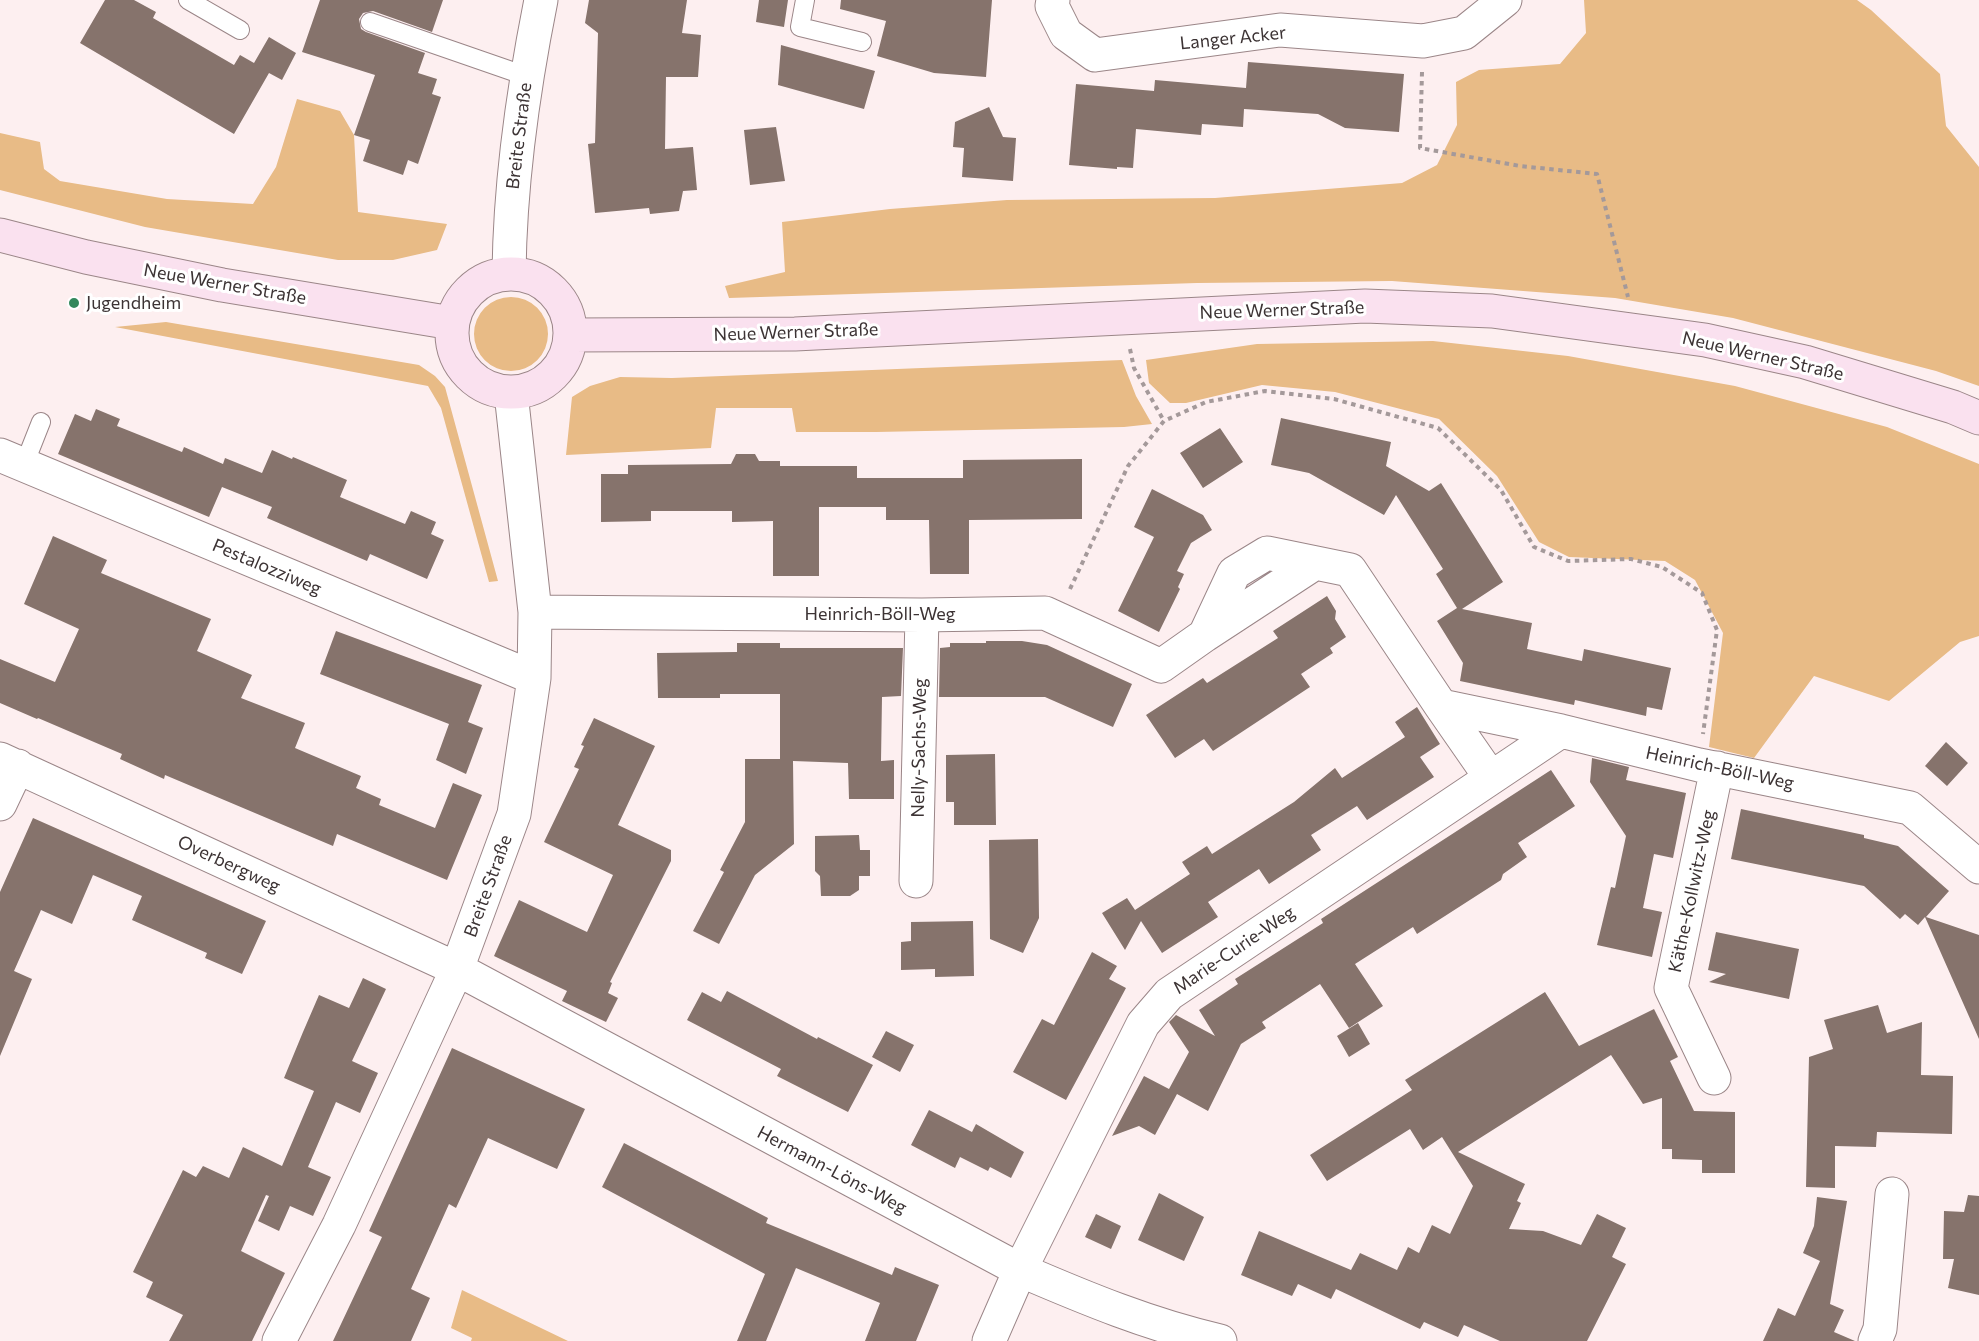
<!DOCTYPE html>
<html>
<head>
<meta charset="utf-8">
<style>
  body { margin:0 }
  canvas { display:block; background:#fdeff0 }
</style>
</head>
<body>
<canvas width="1979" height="1341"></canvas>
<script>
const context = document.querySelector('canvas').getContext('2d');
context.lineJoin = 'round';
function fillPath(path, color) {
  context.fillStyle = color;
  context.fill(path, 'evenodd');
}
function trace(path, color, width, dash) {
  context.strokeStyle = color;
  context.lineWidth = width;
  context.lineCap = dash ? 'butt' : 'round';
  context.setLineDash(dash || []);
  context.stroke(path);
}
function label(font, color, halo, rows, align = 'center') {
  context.font = font + ' Commissioner,sans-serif';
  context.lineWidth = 6;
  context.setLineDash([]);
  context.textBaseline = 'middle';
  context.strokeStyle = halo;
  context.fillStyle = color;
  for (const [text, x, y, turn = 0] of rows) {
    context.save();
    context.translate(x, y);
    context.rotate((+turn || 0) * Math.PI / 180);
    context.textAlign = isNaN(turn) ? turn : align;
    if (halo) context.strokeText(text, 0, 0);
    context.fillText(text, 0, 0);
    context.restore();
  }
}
fillPath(new Path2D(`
  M1584 0H1857L1871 10 1940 74 1946 126 1979 167V386L1936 371 1733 318 1615 298 1392 281 1197 283 729 298 725 286 785 272 782 222 890 209 1007 200 1215 198 1402 183 1437 165 1457 125 1456 82 1479 70 1560 64 1586 33Z
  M297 99 340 111 354 135 358 212 447 224 437 250 393 260H338L145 227 0 190V133L40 142 44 169 60 181 167 199 253 204 276 167Z
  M474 334a37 37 0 1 1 74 0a37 37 0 1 1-74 0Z
  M166 322 419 365 435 376 445 387 498 581 489 582 441 408 428 386 115 327Z
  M1433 341 1568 356 1735 386 1887 427 1979 464V636L1960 642 1889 701 1814 676 1754 758 1709 747 1723 633 1695 580 1665 561 1569 557 1539 542 1497 476 1439 419 1335 392 1262 385 1186 403H1170L1149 383 1146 360 1257 344Z
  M1122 360 1136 396 1152 424 1124 427 876 432H796L792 408H716L711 448 566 455 572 397 590 386 620 377 672 378Z
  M462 1290 568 1341H471L472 1338 451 1328Z`), '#e8bb86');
fillPath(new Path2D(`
  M105 0H134L156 12 153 18 234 65 240 55 254 63 269 37 296 53 282 80 269 73 234 134 80 43Z
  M320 0H443L432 32 373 11 363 13 359 19 361 29 366 32 425 53 418 73 437 79 432 94 441 97 418 164 408 160 403 175 363 161 370 140 354 135 375 75 302 52Z
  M589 0H687L682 33 701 35 698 77H666L665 149 693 147 697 190 683 191 679 211 650 214 649 208 595 213 588 144 595 143 598 33 585 23Z
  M759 0H788L784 27 756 22Z
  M841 0H992L986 77 934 73 877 56 886 21 840 9Z
  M781 45 875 71 864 109 778 85Z
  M1248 62 1404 74 1399 132 1345 128 1318 114 1244 109 1243 127 1202 124 1201 135 1136 129 1133 168 1117 167V169L1069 165 1076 84 1154 91 1155 80 1246 88Z
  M989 107 1003 137 1016 138 1013 181 962 177 964 148 953 147 955 122Z
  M776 127 785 181 750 185 744 130Z
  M96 409 120 419 117 426 182 452 184 447 223 464 225 458 262 473 272 450 292 459 293 457 347 480 340 497 405 524 411 511 436 522 431 534 444 540 427 579 370 554 367 561 267 518 272 507 222 487 209 517 58 454 75 414 91 421Z
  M1281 418 1391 442 1386 466 1429 491 1441 483 1503 582 1462 609 1532 623 1527 649 1582 661 1584 649 1671 668 1662 710 1647 707 1646 716 1575 700 1574 705 1460 681 1463 663 1437 621 1457 608 1436 574 1443 569 1396 495 1384 515 1309 473 1271 465Z
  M1220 428 1243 462 1203 488 1180 453Z
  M736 454H755L759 461H780V466H857V478H963V460L1082 459V519L969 520V574H930L929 520H886V507H819V576H773V521L732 522V511H651V521L601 522V474H628V465L731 464Z
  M1152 489 1203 515 1212 530 1191 543 1177 571 1184 574 1178 587 1180 589 1159 632 1118 611 1154 537 1134 527Z
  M53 536 107 560 101 573 211 619 197 651 252 675 241 698 305 723 295 748 361 776 356 788 381 799 379 805 435 828 453 783 482 795 447 880 337 834 333 846 165 775 164 779 120 759 122 754 38 718 37 719 0 703V659L55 682 79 629 24 604Z
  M1327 596 1336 611 1335 619 1346 637 1330 648 1333 653 1301 674 1310 687 1213 751 1204 739 1175 758 1146 715 1203 678 1207 683 1278 638 1273 631Z
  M336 631 482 685 468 722 483 728 466 774 436 760 449 724 320 674Z
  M986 641H1022L1047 645 1132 684 1113 727 1045 697H939L940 648 950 647V643H986Z
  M737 643H780V648H903L901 696 882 697 881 761 894 760V799H849L848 763 793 761 794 844 755 875 719 944 693 931 724 872 720 870 745 822V759H780V694H720V698H658L657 653 737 652Z
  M1417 707 1440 744 1420 757 1434 777 1367 820 1357 806 1311 835 1321 850 1269 884 1259 869 1208 902 1218 917 1162 953 1141 921 1125 950 1102 913 1127 898 1135 910 1190 874 1182 862 1207 846 1212 854 1294 802 1335 768 1342 778 1405 737 1395 722Z
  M594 718 655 746 618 825 671 850V861L610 982 612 983 608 993 618 998 606 1022 562 1001 567 991 494 956 519 900 587 932 613 875 544 842 579 769 574 767 584 746 581 745Z
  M1946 742 1968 763 1947 786 1925 766Z
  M995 754 996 825H954V802H946V755Z
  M1592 758 1629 767 1626 780 1686 793 1673 858 1654 854 1643 908 1662 912 1652 957 1597 945 1611 887 1615 888 1626 836 1590 782Z
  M1551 770 1575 806 1518 843 1527 857 1503 874 1501 880 1417 934 1413 927 1355 964 1383 1006 1349 1028 1320 984 1262 1022 1266 1028 1241 1044 1208 1111 1177 1094 1155 1135 1139 1126 1112 1136 1144 1076 1169 1089 1189 1052 1169 1022 1176 1015 1215 1036 1199 1010 1238 984 1235 979 1323 923 1321 919Z
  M1741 809 1864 835V838L1898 846 1949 891 1926 917 1979 935V1039L1925 917 1918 925 1905 914 1900 919 1864 886 1731 859Z
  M33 818 266 921 242 974 205 958 207 953 132 920 142 896 93 875 72 924 41 910 14 971 32 979 0 1056V892Z
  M859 835 860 850H870V876H859V890L850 896H821L820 876 815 871V836Z
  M1038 839 1039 918 1023 953 990 939 989 840Z
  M973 921 974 976 935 977V969L901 970V942L911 941V922Z
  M1716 932 1799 949 1789 999 1709 982 1726 974 1708 970Z
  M1092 952 1117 966 1109 979 1126 988 1066 1100 1013 1072 1042 1019 1054 1025Z
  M363 978 386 989 352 1061 378 1073 360 1113 336 1102 308 1167 331 1177 313 1216 290 1206 279 1231 258 1221 269 1196 266 1195 241 1251 285 1273 252 1341H169L183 1315 146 1297 153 1282 133 1272 183 1170 196 1177 203 1166 229 1178 243 1147 282 1166 314 1091 284 1078 303 1032 319 995 349 1008Z
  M727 991 817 1039 818 1037 873 1065 848 1112 777 1076 781 1069 687 1020 702 992 721 1002Z
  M1545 992 1579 1046 1654 1009 1678 1057 1670 1061 1694 1111 1735 1112V1173H1702V1160L1672 1159V1149H1662V1098L1643 1104 1611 1055 1458 1152 1525 1184 1517 1201 1521 1203 1509 1229 1543 1231 1581 1245 1597 1214 1626 1228 1612 1257 1626 1264 1587 1341H1500L1464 1325 1458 1337 1424 1322 1420 1329 1336 1289 1331 1299 1298 1284 1292 1296 1241 1275 1259 1231 1351 1270 1360 1253 1397 1270 1408 1247 1419 1253 1432 1225 1450 1234 1473 1186 1442 1137 1423 1150 1410 1129 1327 1181 1310 1155 1412 1090 1405 1080Z
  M1878 1005 1887 1033 1922 1022 1921 1075 1953 1076 1952 1134 1877 1132 1876 1147 1835 1146V1188L1806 1187 1809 1057 1833 1049 1824 1020Z
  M1358 1023 1370 1044 1349 1057 1337 1036Z
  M886 1031 914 1045 900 1072 872 1057Z
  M452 1048 585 1109 557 1169 488 1138 456 1208 449 1204 411 1289 430 1298 411 1341H333L382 1237 369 1231Z
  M929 1110 972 1132 976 1124 1024 1152 1011 1178 990 1167 988 1171 960 1157 955 1168 911 1145Z
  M624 1143 768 1218 766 1223 892 1275 895 1267 939 1285 916 1341H865L880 1303 796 1268 766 1341H737L765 1274 602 1187Z
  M1159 1193 1204 1217 1184 1261 1138 1240Z
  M1968 1195 1979 1196V1295L1948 1288 1954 1259H1943L1944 1211 1964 1212Z
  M1817 1197 1847 1201 1830 1304 1844 1310 1834 1332 1855 1341H1763L1778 1308 1795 1316 1820 1261 1803 1253 1814 1226Z
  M1096 1214 1121 1226 1111 1249 1085 1237Z`), '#86736c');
const lane = new Path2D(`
  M188 0 240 30
  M805 0 800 27 862 42
  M370 22 526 76
  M24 465 41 422`);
const street = new Path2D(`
  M1053 0 1052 6 1066 34 1095 55 1280 30 1423 41 1464 33 1505 0
  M509 273C510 181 523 90 541 0
  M0 455 534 678
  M535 612 922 615 1045 613 1161 666 1205 635 1234 573 1267 553 1350 570 1441 706 1561 731 1699 765 1910 808 1979 867
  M1205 635 1315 563
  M1441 706 1491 778
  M0 759 457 969 1020 1270C1085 1298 1150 1325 1220 1341
  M0 804 18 766
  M916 881 922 615
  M1714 1078 1671 988 1717 768
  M279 1341 339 1225 457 969 514 814 534 678 535 612 511 393
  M989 1341 1020 1270 1143 1024 1169 994 1561 731
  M1875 1341 1880 1329 1892 1194`);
const secondary = new Path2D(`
  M0 235 86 257 222 285 452 323
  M452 333a59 59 0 1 1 118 0a59 59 0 1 1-118 0Z
  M571 335 795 334 1365 306 1492 311 1705 340 1805 362 1953 407 1979 418`);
trace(lane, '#9b8688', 20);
trace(street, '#9b8688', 35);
trace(secondary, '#9b8688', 35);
trace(new Path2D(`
  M1422 72 1420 148 1520 166 1597 174 1628 297
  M1130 349 1134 368 1164 421
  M1070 589 1128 466 1164 421 1206 402 1265 391 1334 399 1438 428 1501 490 1534 547 1568 561 1631 559 1662 567 1702 593 1717 630 1703 734`), '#a4999a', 4, [4.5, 4.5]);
trace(lane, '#fff', 18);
trace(street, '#fff', 33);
trace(secondary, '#fae1ef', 33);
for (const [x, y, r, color] of [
  [74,303,6,"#32885c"]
]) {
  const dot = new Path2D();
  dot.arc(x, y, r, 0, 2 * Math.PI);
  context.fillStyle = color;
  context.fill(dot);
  trace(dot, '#fff', 2);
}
label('18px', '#3c3334', '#fff', [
  ["Langer Acker",1233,38,-6],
  ["Breite Straße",519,136,-83],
  ["Neue Werner Straße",225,284,10],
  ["Neue Werner Straße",1282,310,-2],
  ["Neue Werner Straße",796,332,-2],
  ["Neue Werner Straße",1763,356,13],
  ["Pestalozziweg",267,567,23],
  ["Heinrich-Böll-Weg",880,614],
  ["Nelly-Sachs-Weg",919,748,-89],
  ["Heinrich-Böll-Weg",1720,768,12],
  ["Overbergweg",229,864,25],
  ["Breite Straße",488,886,-70],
  ["Käthe-Kollwitz-Weg",1692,891,-78],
  ["Marie-Curie-Weg",1234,950,-34],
  ["Hermann-Löns-Weg",832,1170,28]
]);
label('18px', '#3c3334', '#fff', [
  ["Jugendheim",86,303]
], 'left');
</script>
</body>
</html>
